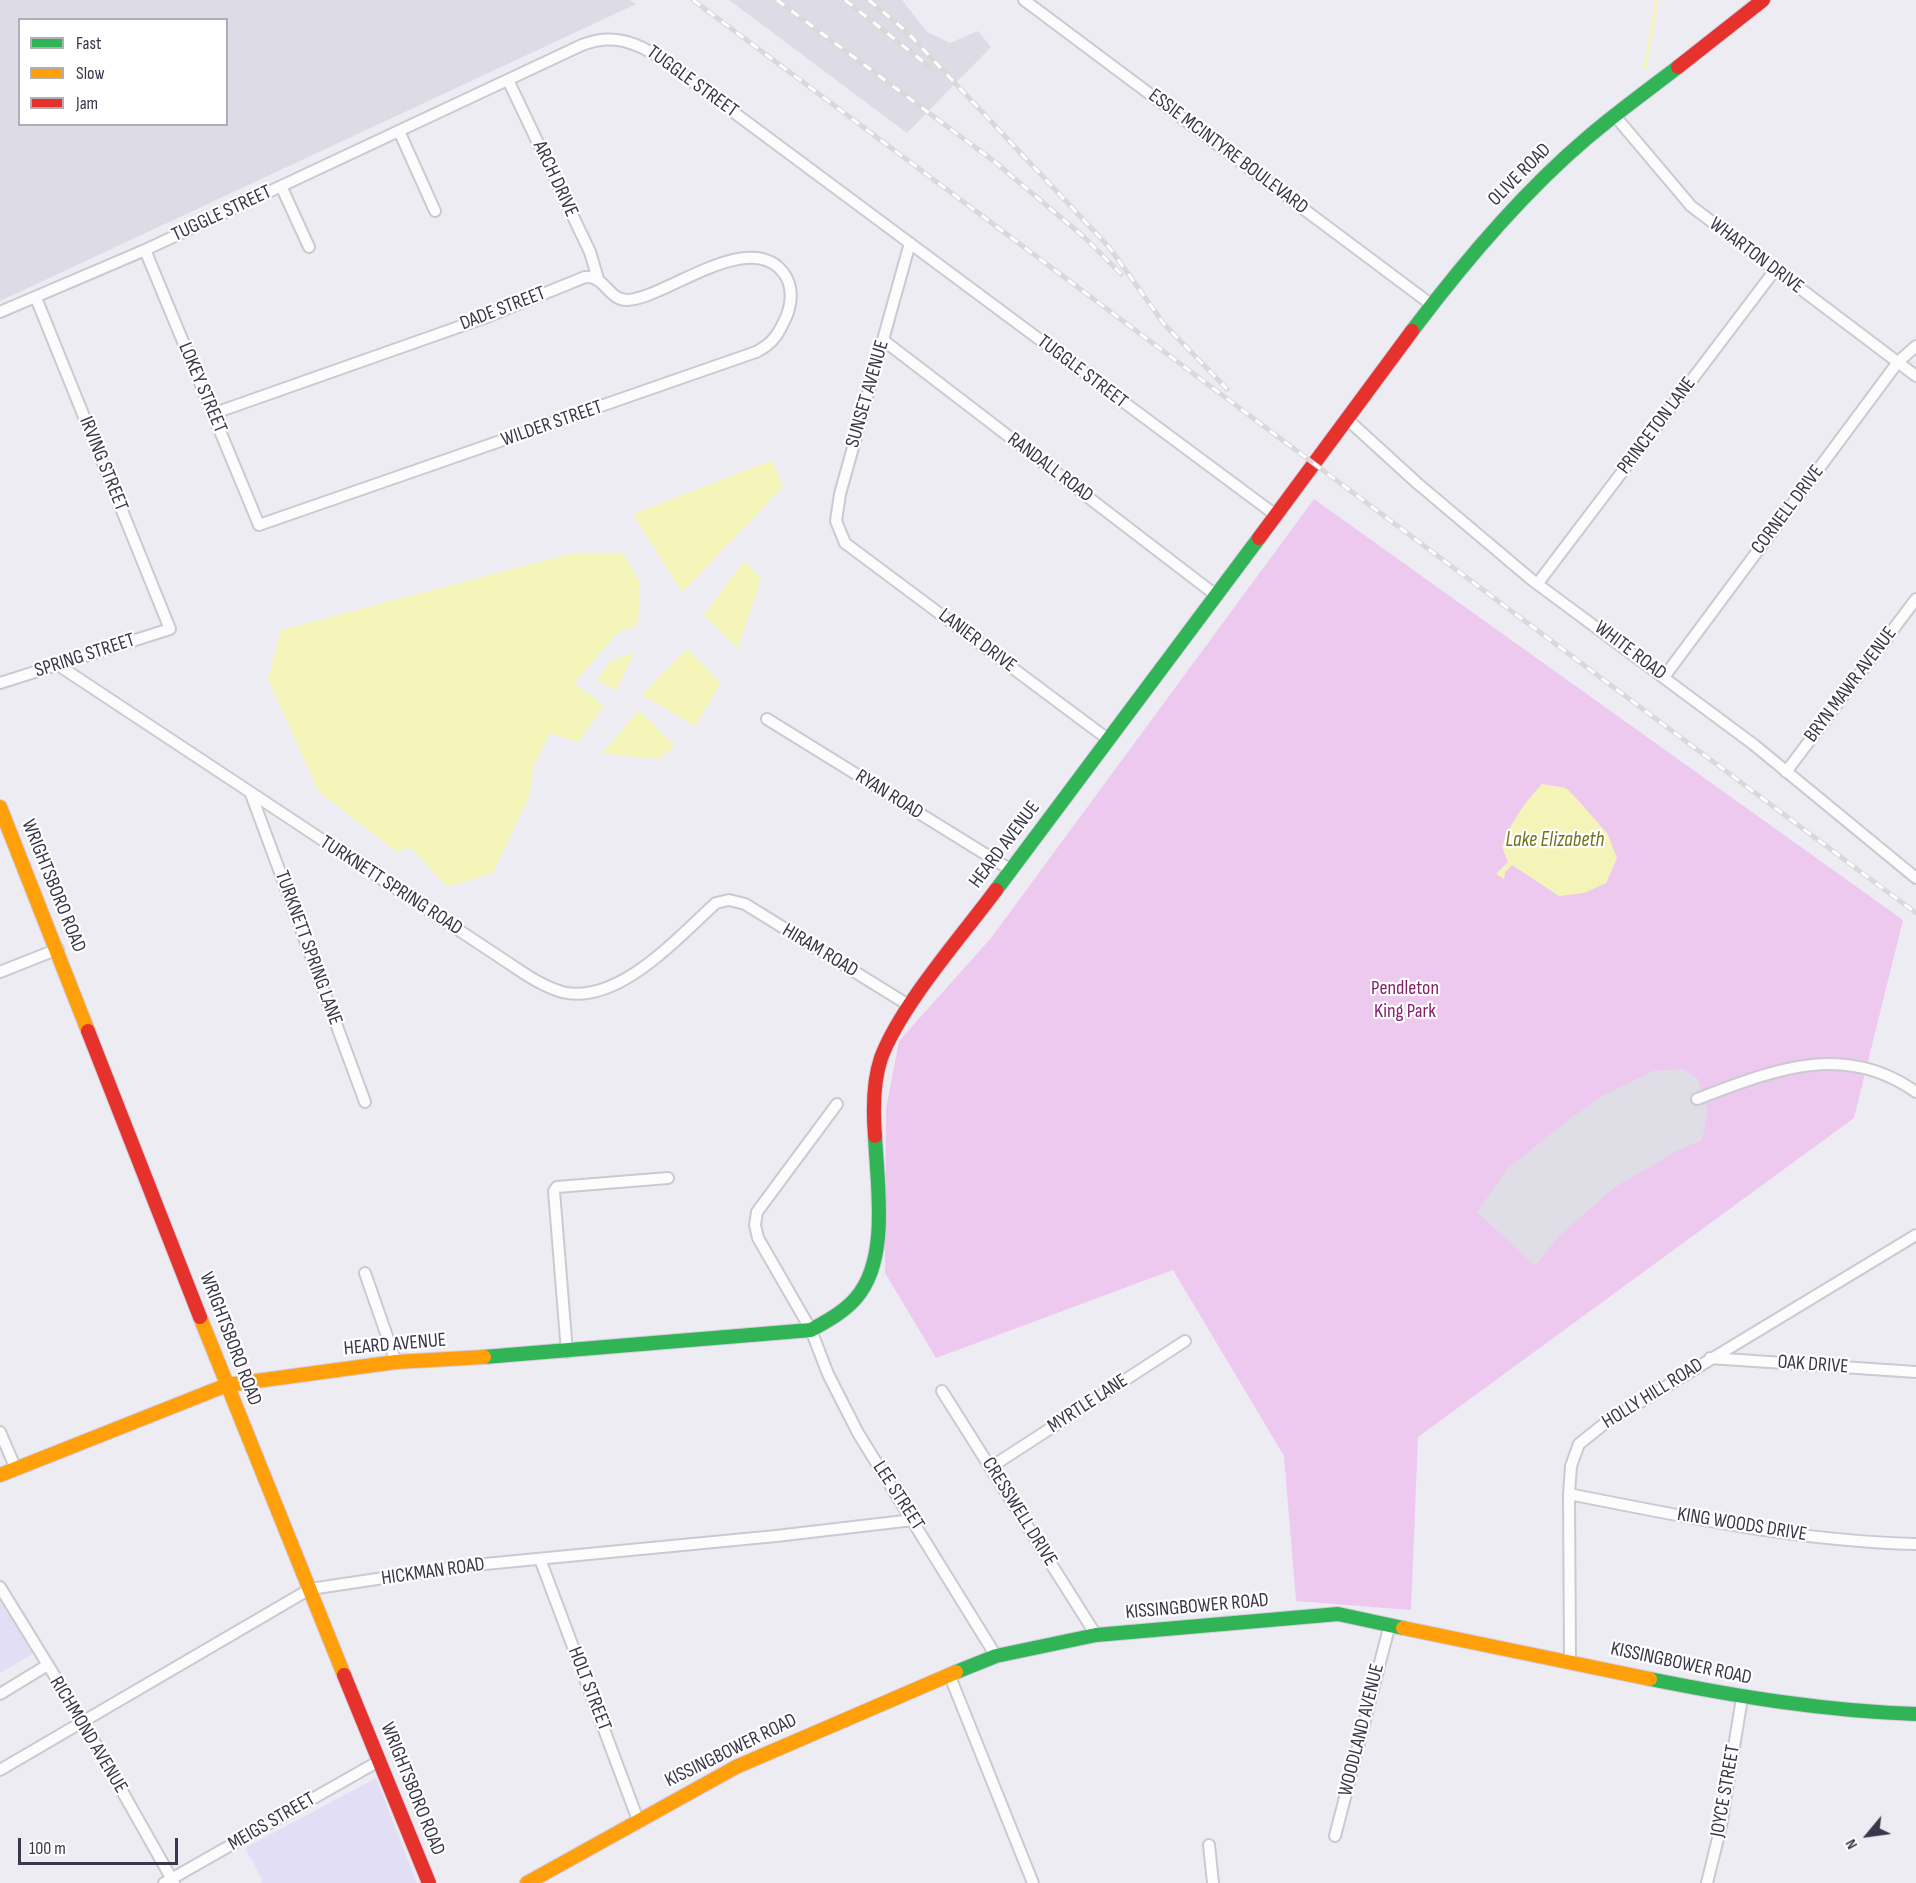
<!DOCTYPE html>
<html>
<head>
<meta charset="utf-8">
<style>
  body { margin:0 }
  #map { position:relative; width:1916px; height:1883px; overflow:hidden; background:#eeecf3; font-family:"Sofia Sans Condensed",sans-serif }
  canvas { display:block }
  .legend { position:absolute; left:18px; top:18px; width:210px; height:108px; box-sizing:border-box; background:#fff; border:2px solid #b0afb7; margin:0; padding:8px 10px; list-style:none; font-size:18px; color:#3a364b }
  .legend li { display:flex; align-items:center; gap:12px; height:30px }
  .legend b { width:30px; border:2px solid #b0afb7 }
  .north { position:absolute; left:1838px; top:1805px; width:60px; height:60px; -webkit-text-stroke:4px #fff; paint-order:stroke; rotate:241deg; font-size:16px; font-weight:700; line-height:24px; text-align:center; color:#3a364b }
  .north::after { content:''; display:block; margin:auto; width:21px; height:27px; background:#3a364b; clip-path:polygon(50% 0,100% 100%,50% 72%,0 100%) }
  .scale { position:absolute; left:18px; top:1838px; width:160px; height:27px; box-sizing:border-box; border:3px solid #3a364b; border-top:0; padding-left:8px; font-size:18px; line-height:21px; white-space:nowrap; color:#3a364b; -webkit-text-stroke:4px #fff; paint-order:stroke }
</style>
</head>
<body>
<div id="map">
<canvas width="1916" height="1883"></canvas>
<ul class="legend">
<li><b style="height:8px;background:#30b455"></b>Fast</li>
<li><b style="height:8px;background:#ff9f0a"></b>Slow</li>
<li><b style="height:8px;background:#e5322d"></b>Jam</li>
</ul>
<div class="north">N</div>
<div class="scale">100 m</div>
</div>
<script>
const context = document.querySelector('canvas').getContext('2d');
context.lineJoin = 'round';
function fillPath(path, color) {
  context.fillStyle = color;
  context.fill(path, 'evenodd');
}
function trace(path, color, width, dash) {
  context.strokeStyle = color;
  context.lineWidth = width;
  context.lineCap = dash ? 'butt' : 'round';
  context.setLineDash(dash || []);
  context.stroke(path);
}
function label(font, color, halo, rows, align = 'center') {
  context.font = font + ' "Sofia Sans Condensed",sans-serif';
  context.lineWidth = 4.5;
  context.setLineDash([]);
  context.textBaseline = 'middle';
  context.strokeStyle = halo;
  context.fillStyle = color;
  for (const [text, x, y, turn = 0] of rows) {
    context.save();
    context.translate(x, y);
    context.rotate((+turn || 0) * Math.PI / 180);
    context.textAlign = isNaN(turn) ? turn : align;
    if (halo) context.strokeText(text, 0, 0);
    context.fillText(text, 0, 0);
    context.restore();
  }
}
fillPath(new Path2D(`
  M0 1599 33 1654 0 1673Z
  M376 1778 417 1883H261L263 1881 245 1848Z`), '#e2def6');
fillPath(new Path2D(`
  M0 0H630L636 4 0 301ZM20 20H226V124H20Z
  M729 0H902L927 32 950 43 978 31 991 47 907 133Z`), '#dddbe5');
fillPath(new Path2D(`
  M1314 499 1903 920 1854 1118 1418 1437 1411 1610 1296 1601 1284 1456 1173 1270 936 1358 885 1273 886 1109 899 1041 991 938Z`), '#eec9ef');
fillPath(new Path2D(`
  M1683 1069 1698 1079 1708 1112 1702 1140 1680 1149 1615 1187 1559 1236 1535 1266 1477 1212 1508 1168 1572 1117 1604 1095 1653 1071Z`), '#dfdde5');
fillPath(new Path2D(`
  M772 460 783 487 682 592 633 514Z
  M573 553 623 554 640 583 638 625 616 634 574 683 604 706 578 742 550 733 533 767 530 794 493 873 447 887 411 848 396 851 319 792 268 679 281 630Z
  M744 561 761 579 738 648 704 615Z
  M687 649 721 683 695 726 642 695Z
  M634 653 616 690 597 680 610 661Z
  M639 710 675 746 658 759 602 753Z
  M1542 784 1566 788 1576 798 1607 833 1617 858 1606 883 1584 893 1559 896 1512 865 1505 872 1504 879 1496 874 1508 862 1502 847C1509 824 1525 802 1542 784Z`), '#f5f4b8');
trace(new Path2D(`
  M1645 68 1657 0`), '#f5f4b8', 3);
const street = new Path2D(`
  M1024 0 1432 305
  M508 80 590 252 598 279
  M1615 116 1691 206 1916 376
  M399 131 435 211
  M281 186 309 247
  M910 243 840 494 836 521 845 543 1109 740
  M145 250 259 525 756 352C774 343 779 333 787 315 792 301 793 288 785 275 752 225 665 299 627 300 608 300 605 275 585 277L484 318 212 414
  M0 312 145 250 582 45C613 33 636 42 662 59L1277 516
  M883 340 1217 596
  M1348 420 1417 483 1532 580 1753 744 1916 878
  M1538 583 1775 270
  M58 665 513 966C528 976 544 987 562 992 618 1006 678 937 716 903L729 900 745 904 910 1006
  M1664 677 1898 362 1916 346
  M0 683 170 629 36 298
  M767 719 1011 870
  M1786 772 1916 599
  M251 794 365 1102
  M0 972 58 949
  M1697 1099C1771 1071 1843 1040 1916 1092
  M837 1104 757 1212 755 1225 758 1238 811 1330 828 1374 858 1433 996 1656
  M365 1273 396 1362
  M567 1352 554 1191 557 1187 668 1178
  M1710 1358 1916 1372
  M942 1391 1096 1635
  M0 1432 16 1469
  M991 1467 1185 1341
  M1569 1494C1686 1517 1796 1541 1916 1544
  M540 1559 638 1820
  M0 1587 83 1722 174 1883
  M1570 1661 1569 1494 1571 1466 1579 1444 1604 1424 1916 1235
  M949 1674 1033 1883
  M0 1694 46 1666
  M0 1770 310 1589 464 1566 776 1536 913 1520
  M1335 1836 1390 1624
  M1209 1845 1213 1883
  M164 1883 379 1761
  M1707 1883 1721 1826 1742 1698`);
const fast = new Path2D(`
  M1412 331C1464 262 1521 194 1587 138 1616 113 1648 90 1678 67
  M996 890 1259 538
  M484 1357 811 1330C827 1321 844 1312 856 1298 890 1259 877 1184 875 1136
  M956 1672 996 1656 1096 1635 1338 1614 1403 1628
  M1650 1679C1739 1697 1826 1711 1916 1714`);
const slow = new Path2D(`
  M0 807 88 1031
  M200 1317 344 1675
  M0 1475 227 1385 396 1362 484 1357
  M1403 1628 1650 1679
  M527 1883 736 1767 956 1672`);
const jam = new Path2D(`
  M1678 67 1763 0
  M1259 538 1412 331
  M88 1031 200 1317
  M875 1136C873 1111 873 1082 881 1058 901 1005 961 937 996 890
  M344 1675 429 1883`);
trace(street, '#cbc9d1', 14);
trace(fast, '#d3cddf', 16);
trace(slow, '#d3cddf', 16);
trace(jam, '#d3cddf', 16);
trace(street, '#fcfcfd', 10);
trace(fast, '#30b455', 14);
trace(slow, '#ff9f0a', 14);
trace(jam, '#e5322d', 14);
const rail = new Path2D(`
  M693 0 1916 913
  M777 0 995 162 1084 237 1121 274
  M845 0 930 67
  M869 0 907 32 1109 247 1164 324 1227 389`);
trace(rail, '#dad9da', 5);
trace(rail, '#fff', 3, [9]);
label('20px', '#3a364b', '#fff', [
  ["TUGGLE STREET",692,82,36],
  ["ESSIE MCINTYRE BOULEVARD",1228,152,37],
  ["OLIVE ROAD",1520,175,-45],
  ["ARCH DRIVE",555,179,65],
  ["TUGGLE STREET",222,214,-25],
  ["WHARTON DRIVE",1756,256,37],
  ["DADE STREET",503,309,-21],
  ["TUGGLE STREET",1082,372,37],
  ["LOKEY STREET",202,388,67],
  ["SUNSET AVENUE",868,394,-74],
  ["WILDER STREET",552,424,-19],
  ["PRINCETON LANE",1657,426,-53],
  ["IRVING STREET",103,464,68],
  ["RANDALL ROAD",1050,468,37],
  ["CORNELL DRIVE",1788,510,-53],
  ["LANIER DRIVE",977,641,37],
  ["WHITE ROAD",1630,651,37],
  ["SPRING STREET",85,656,-18],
  ["BRYN MAWR AVENUE",1851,685,-53],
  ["RYAN ROAD",889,795,32],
  ["HEARD AVENUE",1005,845,-53],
  ["WRIGHTSBORO ROAD",53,886,68],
  ["TURKNETT SPRING ROAD",391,886,33],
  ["TURKNETT SPRING LANE",308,948,70],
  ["HIRAM ROAD",820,951,31],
  ["WRIGHTSBORO ROAD",230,1339,69],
  ["HEARD AVENUE",395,1345,-5],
  ["OAK DRIVE",1813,1365,4],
  ["HOLLY HILL ROAD",1653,1394,-32],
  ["MYRTLE LANE",1088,1404,-33],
  ["LEE STREET",898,1496,57],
  ["CRESSWELL DRIVE",1019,1512,58],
  ["KING WOODS DRIVE",1742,1525,9],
  ["HICKMAN ROAD",433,1572,-8],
  ["KISSINGBOWER ROAD",1197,1607,-5],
  ["KISSINGBOWER ROAD",1681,1664,12],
  ["HOLT STREET",589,1689,69],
  ["WOODLAND AVENUE",1362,1730,-76],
  ["RICHMOND AVENUE",88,1735,59],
  ["KISSINGBOWER ROAD",731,1751,-26],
  ["WRIGHTSBORO ROAD",412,1789,68],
  ["JOYCE STREET",1726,1791,-80],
  ["MEIGS STREET",272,1822,-30]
]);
label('20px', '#84226e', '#fff', [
  ["Pendleton",1405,989],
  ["King Park",1405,1012]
]);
label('italic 21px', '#71731a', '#fff', [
  ["Lake Elizabeth",1555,841]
]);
</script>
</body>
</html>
